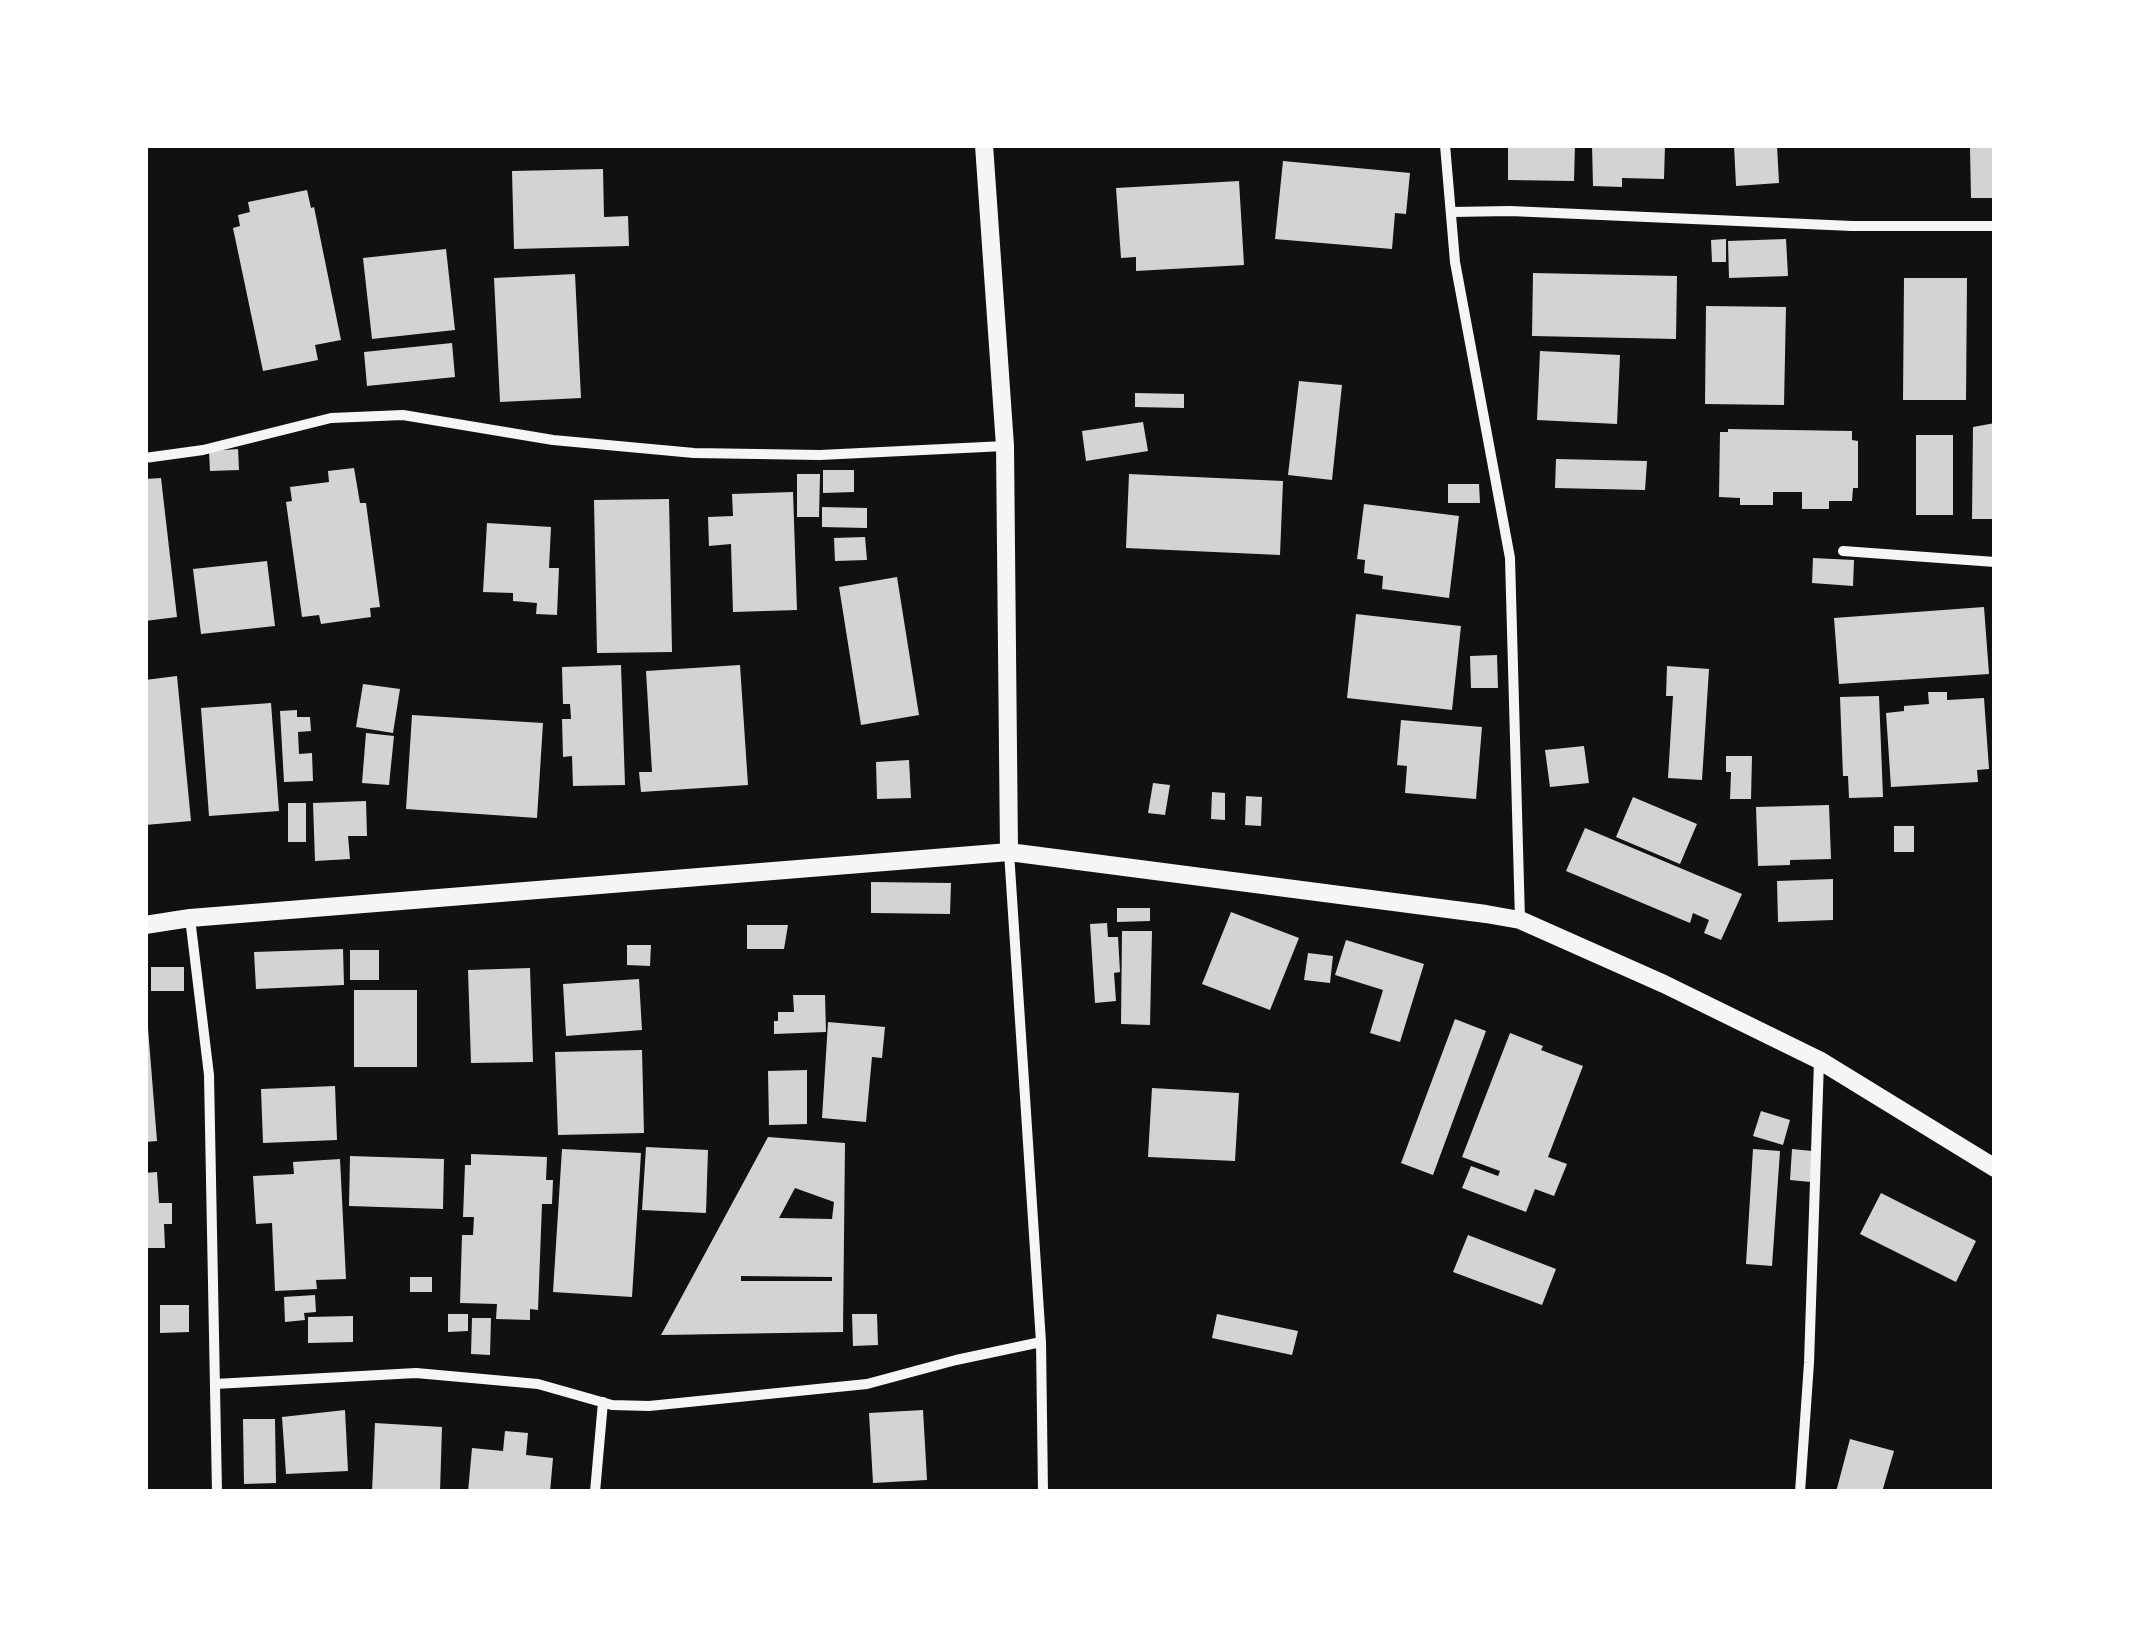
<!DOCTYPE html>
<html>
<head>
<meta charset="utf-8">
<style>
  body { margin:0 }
  #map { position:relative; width:2140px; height:1637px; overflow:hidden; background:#111; font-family:"Crimson Pro",serif }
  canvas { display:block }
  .frame { position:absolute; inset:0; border:148px solid #fff; pointer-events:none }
</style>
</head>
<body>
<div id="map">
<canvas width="2140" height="1637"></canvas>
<div class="frame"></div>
</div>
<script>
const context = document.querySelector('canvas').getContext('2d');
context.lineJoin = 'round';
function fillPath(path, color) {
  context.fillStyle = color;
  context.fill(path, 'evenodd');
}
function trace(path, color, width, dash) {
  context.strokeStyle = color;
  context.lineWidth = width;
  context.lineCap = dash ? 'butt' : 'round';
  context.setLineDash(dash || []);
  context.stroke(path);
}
fillPath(new Path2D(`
  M1508 145H1575L1574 181 1508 180Z
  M1592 145H1665L1664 179 1622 178V187L1593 186Z
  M1734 145H1777L1779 183 1736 186Z
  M1993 147 1994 198H1971L1970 148Z
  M1283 161 1410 173 1406 214 1395 213 1392 249 1275 239Z
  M603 169 604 217 628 216 629 246 514 249 512 171Z
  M1239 181 1244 265 1136 271V257L1121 258 1116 188Z
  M307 190 311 208 314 207 341 340 315 345 318 360 263 371 233 228 240 226 238 215 250 212 248 202Z
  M1726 239V262H1712L1711 240Z
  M1786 239 1788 276 1729 278 1728 241Z
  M446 249 455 330 372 339 363 258Z
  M1533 273 1677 276 1676 339 1532 336Z
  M575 274 581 398 500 402 494 278Z
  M1904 278H1967L1966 400H1903Z
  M1706 306 1786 307 1784 405 1705 404Z
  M452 343 455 377 367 386 364 352Z
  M1540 351 1620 355 1617 424 1537 420Z
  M1299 381 1342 385 1332 480 1288 475Z
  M1135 393 1184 394V408L1135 407Z
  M1143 422 1148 451 1086 461 1082 431Z
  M1995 423V519H1972L1973 427Z
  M1728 429 1852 431V440L1858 441V488H1853L1852 501H1829V509H1802V492H1773V505H1740V498L1719 497 1720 432H1728Z
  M1916 435H1953V515H1916Z
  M238 449 239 470 210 471 209 451Z
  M1556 459 1647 461 1645 490 1555 488Z
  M354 468 360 503H366L380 607 370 608 371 617 321 624 319 615 302 617 286 502 292 501 290 487 329 482 328 471Z
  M823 470H854V492L823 493Z
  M797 474H820L819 517H797Z
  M1129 474 1283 481 1280 555 1126 548Z
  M161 478 177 617 145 621V479Z
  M1448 484H1479L1480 503H1448Z
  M793 492 797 610 733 612 731 544 709 546 708 517 733 516 732 494Z
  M669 499 672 652 597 653 594 500Z
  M1364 504 1459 516 1449 598 1382 589 1383 576 1364 573 1365 560 1357 559Z
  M822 507 867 508V528L822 527Z
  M487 523 551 527 549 568H559L557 615 536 614 537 603 513 601V593L483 592Z
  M865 537 867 560 835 561 834 538Z
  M1813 558 1854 560 1853 586 1812 583Z
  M267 561 275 626 201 634 193 569Z
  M897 577 919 715 861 725 839 587Z
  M1984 607 1989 674 1839 684 1834 618Z
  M1356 614 1461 626 1452 710 1347 698Z
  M1497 655 1498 688H1471L1470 656Z
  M621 665 625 785 573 786 572 756 563 757 562 719H571L570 704H563L562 667Z
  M740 665 748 785 641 792 639 772H652L646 671Z
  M1667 666 1709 669 1702 780 1668 778 1673 696H1666Z
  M177 676 191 821 145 825V680Z
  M363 684 400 689 393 733 356 727Z
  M1928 692H1947V700L1984 698 1989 769 1977 770 1978 782 1891 787 1886 713 1904 711V706L1929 704Z
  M1879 696 1883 797 1849 798 1848 776H1843L1840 697Z
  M271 703 279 811 209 816 201 708Z
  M297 710V717H310L311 731 298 732 299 754 312 753 313 781 284 782 280 711Z
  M412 715 543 723 537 818 406 809Z
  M1401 720 1482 727 1476 799 1405 793 1407 766 1397 765Z
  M366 733 394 736 389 785 362 783Z
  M1584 746 1589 783 1550 787 1545 750Z
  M1726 756H1752L1751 799H1730L1731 772H1726Z
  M909 760 911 798 877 799 876 762Z
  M1153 783 1170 785 1165 815 1148 813Z
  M1212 792 1225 793V820L1211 819Z
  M1246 796 1262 797 1261 826 1245 825Z
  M1633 797 1697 824 1680 864 1616 837Z
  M366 801 367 836H348L350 859 315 861 313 803Z
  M288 803H306V842H288Z
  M1829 805 1831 859 1790 860V865L1758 866 1756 807Z
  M1894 826H1914V852H1894Z
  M1585 828 1742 894 1721 940 1704 933 1709 920 1693 913 1690 923 1566 871Z
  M1833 879V920L1778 922 1777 881Z
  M871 882 951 883 950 914 871 913Z
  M1117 908H1150V921L1117 922Z
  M1231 912 1299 938 1270 1010 1202 984Z
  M1107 923 1108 937H1118L1120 972 1114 973 1116 1001 1095 1003 1090 924Z
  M747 925H788L784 949H747Z
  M1122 931H1152L1150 1025 1121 1024Z
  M1346 940 1424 964 1400 1042 1370 1033 1383 990 1335 975Z
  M627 945H651L650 966 627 965Z
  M343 949 344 985 256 989 254 952Z
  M350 950H379V980H350Z
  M1308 953 1333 956 1330 983 1304 980Z
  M151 967H184V991H151Z
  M530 968 533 1062 471 1063 468 970Z
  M639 979 642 1030 566 1036 563 984Z
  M354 990H417V1067H354Z
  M793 995H825L826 1032 774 1034V1021H778V1012H794Z
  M1455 1019 1486 1031 1433 1175 1401 1163Z
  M828 1022 885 1027 882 1058 872 1057 866 1122 822 1118Z
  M145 1028H148L157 1141 145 1142Z
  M1510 1033 1543 1046 1541 1050 1583 1066 1548 1157 1567 1164 1554 1196 1535 1189 1526 1212 1462 1188 1471 1166 1498 1176 1500 1171 1462 1157Z
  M642 1050 644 1133 558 1135 555 1052Z
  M807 1070V1124L769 1125 768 1071Z
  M335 1086 337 1140 263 1143 261 1089Z
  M1152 1088 1239 1093 1235 1161 1148 1157Z
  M1761 1111 1790 1120 1783 1145 1753 1136Z
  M768 1137 845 1143 843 1332 661 1335ZM795 1188 834 1202 832 1219 779 1218ZM741 1276 832 1277V1281H741Z
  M646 1147 708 1150 706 1213 642 1210Z
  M562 1149 641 1153 632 1297 553 1292Z
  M1753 1149 1780 1151 1772 1266 1746 1264Z
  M1792 1149 1812 1151 1811 1182 1790 1180Z
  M471 1154 547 1157 546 1180H553L552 1204H542L538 1310 530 1309V1320L496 1319 497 1304 460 1303 462 1235H473L474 1217H463L465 1165H471Z
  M350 1156 444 1159 443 1209 349 1206Z
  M340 1159 346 1279 316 1280 317 1289 275 1291 272 1223 256 1224 253 1176 294 1174 293 1162Z
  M157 1172 159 1203H172V1224H164L165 1248H145V1173Z
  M1881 1193 1976 1241 1956 1282 1860 1234Z
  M1468 1235 1556 1269 1542 1305 1453 1272Z
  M410 1277H432V1292H410Z
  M315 1295 316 1312 304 1313 305 1320 285 1322 284 1297Z
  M160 1305H189V1332L160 1333Z
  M448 1314H468V1331L448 1332Z
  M852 1314H877L878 1345 853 1346Z
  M1217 1314 1298 1331 1292 1355 1212 1338Z
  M353 1316V1342L308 1343V1317Z
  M472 1318H491L490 1355 471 1354Z
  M345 1410 348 1471 286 1474 282 1417Z
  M923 1410 927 1480 873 1483 869 1413Z
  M243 1419H275L276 1483 244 1484Z
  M375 1423 442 1427 440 1492H372Z
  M505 1431 528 1433 526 1455 553 1458 550 1492H468L472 1448 503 1451Z
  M1850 1439 1894 1451 1882 1492H1836Z`), '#d3d3d3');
trace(new Path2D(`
  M1445 145 1455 262 1510 558 1520 920
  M1452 212 1510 211 1852 226H1995
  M145 458 203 450 331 418 403 415 553 440 694 453 820 455 1005 446
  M1843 551 1995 562
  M1009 852 1041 1342 1043 1492
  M190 918 209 1075 217 1492
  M215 1384 416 1373 538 1384 612 1405 649 1406 867 1384 956 1360 1041 1342
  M595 1492 603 1402
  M1800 1492 1809 1363 1819 1061`), '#f5f5f5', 10);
trace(new Path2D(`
  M984 145 1005 446 1009 852
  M145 925 190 918 1009 852 1486 914 1520 920 1664 984 1819 1060 1995 1168`), '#f5f5f5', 18);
</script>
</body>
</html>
